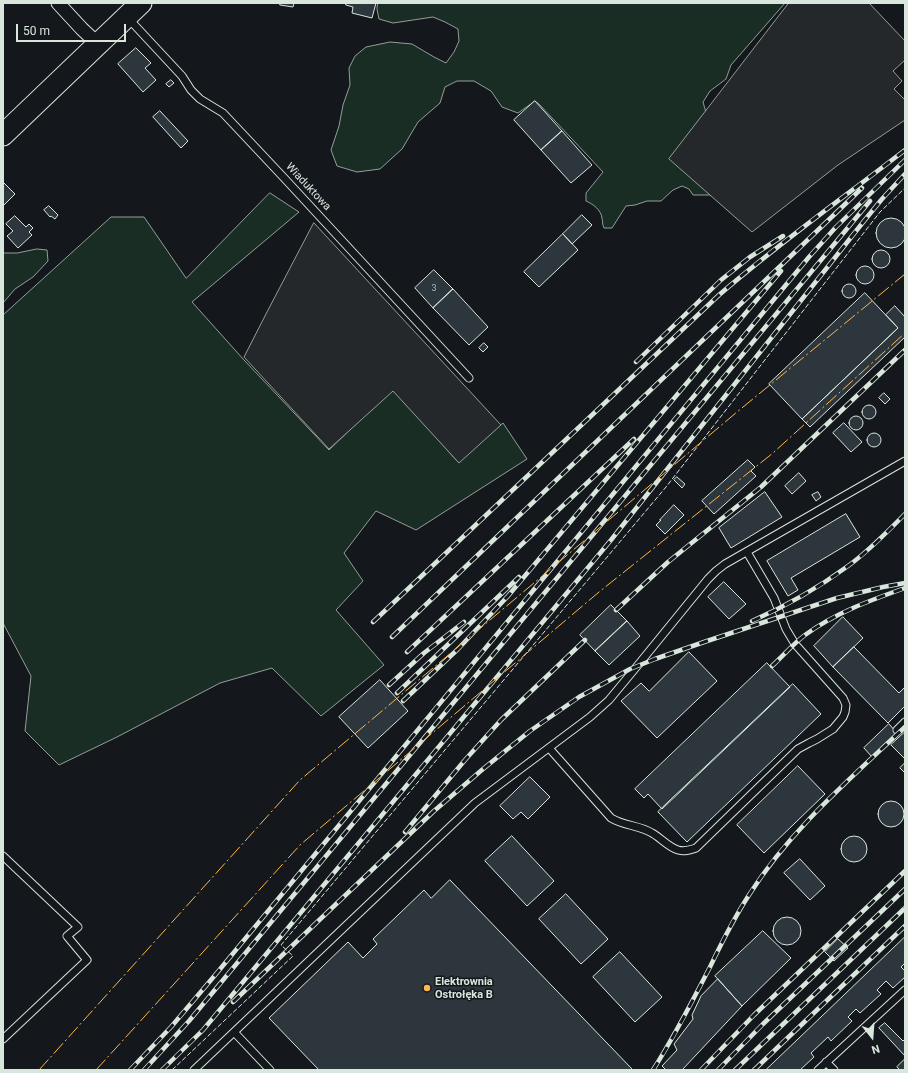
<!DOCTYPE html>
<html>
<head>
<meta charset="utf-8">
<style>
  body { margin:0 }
  #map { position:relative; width:908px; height:1073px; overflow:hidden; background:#14181c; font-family:Roboto,sans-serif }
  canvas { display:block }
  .frame { position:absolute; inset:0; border:4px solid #d8e6dc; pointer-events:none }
  .north { position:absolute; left:852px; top:1017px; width:40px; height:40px; -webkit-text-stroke:3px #14181c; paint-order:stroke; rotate:163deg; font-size:11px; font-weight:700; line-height:16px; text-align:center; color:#d8e6dc }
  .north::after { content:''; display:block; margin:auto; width:14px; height:18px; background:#d8e6dc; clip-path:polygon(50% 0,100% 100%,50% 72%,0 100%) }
  .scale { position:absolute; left:16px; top:24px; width:110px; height:18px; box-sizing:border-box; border:2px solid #d8e6dc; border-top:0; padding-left:5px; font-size:12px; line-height:14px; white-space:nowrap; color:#d8e6dc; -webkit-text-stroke:3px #14181c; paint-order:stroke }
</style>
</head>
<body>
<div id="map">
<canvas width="908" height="1073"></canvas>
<div class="frame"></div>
<div class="north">N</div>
<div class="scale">50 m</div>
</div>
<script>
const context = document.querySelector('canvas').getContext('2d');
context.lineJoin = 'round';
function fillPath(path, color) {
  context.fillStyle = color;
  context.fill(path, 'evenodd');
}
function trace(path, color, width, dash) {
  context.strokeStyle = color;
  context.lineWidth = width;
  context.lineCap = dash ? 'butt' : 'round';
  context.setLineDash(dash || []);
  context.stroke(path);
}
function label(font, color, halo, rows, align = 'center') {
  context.font = font + ' Roboto,sans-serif';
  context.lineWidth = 3;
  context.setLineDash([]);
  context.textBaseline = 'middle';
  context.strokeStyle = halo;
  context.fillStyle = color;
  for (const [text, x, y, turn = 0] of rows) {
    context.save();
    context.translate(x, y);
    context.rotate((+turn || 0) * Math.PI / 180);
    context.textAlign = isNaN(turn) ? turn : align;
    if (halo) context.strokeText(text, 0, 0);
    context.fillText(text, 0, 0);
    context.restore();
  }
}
const green = new Path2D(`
  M378 3H785L731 65 726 79 710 91 703 102 707 116 711 195H693L689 189 682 186 673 190 661 201H647L635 205 626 206 612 228H604C602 224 603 222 602 218 601 210 593 204 586 201V193L603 172 539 104 535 101 518 113 502 107 491 91 474 81H457L445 87 440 103 418 122 402 149 380 169 357 172 337 166 331 150 339 126 343 105 350 85 349 68 355 56 366 47 390 42 412 44 434 57 446 63 454 52 459 41 458 29 445 22 433 17 393 23 379 19 377 9Z
  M270 193 299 212 192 302 244 360 329 450 393 388 457 461 503 423 527 459 416 530 376 511 344 553 363 581 336 610 384 665 321 716 272 668 220 683 117 737 59 765 25 731 31 676 3 623V315L111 217H144L186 278Z
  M37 249 47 250 48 261 33 277 15 289 3 303V253H17Z`);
fillPath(green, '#1a2d24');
trace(green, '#939e99', 1);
const parking = new Path2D(`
  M789 3H869L905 41V60L893 71 902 81 894 89 905 100V120L838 165 752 232 669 159Z
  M314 223 501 425 459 463 393 391 329 449 244 357 267 312Z`);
fillPath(parking, '#24282b');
trace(parking, '#939e99', 1);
const building = new Path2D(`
  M281 3H294L293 7 280 5Z
  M346 3H376L372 18 352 13 353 7 346 5Z
  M136 48 151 63 145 68 156 80 143 92 118 64Z
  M171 80 174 83 169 87 166 84Z
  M535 101 562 131 541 150 514 120Z
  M160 111 188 141 181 148 153 117Z
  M562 131 592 165 571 183 541 150Z
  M3 182 15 194 4 205 3 204Z
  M49 206 58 215 55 219 51 216 50 217 44 210Z
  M582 215 592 225 572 244 563 234Z
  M15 216 26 227 29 224 33 228 29 232 32 235 18 248 7 236 13 231 6 224Z
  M876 233a15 15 0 1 1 30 0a15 15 0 1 1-30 0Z
  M563 234 578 250 539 287 524 272Z
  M872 259a9 9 0 1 1 18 0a9 9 0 1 1-18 0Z
  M856 275a9 9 0 1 1 18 0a9 9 0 1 1-18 0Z
  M434 270 453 289 433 308 415 288Z
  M842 291a7 7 0 1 1 14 0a7 7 0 1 1-14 0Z
  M453 289 488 327 469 345 433 308Z
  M865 293 898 328 802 419 769 384Z
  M895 306 905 317V337L810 427 802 419 898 328 886 315Z
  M484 343 488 347 483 352 479 348Z
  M884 393 890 399 885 404 879 398Z
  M862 412a7 7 0 1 1 14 0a7 7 0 1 1-14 0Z
  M849 423a7 7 0 1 1 14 0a7 7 0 1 1-14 0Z
  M844 423 862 442 851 452 833 433Z
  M867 440a7 7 0 1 1 14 0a7 7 0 1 1-14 0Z
  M748 460 755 467 751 471 756 476 714 514 702 501Z
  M799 473 806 481 792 494 785 486Z
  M677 477 685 484 682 488 674 480Z
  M765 492 782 517 731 548 719 528Z
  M818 492 821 497 816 501 812 495Z
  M674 505 684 515 665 534 656 525 661 520H660Z
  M846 514 860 537 791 578 798 590 788 596 767 561Z
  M724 582 746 604 729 619 708 597Z
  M611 605 627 621 595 651 580 635Z
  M843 617 863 638 833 667 814 646Z
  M627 621 640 636 609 665 595 651Z
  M854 647 899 693 905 687V706L888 723 833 667Z
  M689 652 717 681 657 738 621 701 641 683 649 691Z
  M767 663 790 687 662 809 648 794 644 798 635 789Z
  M380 680 408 711 368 748 339 717Z
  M793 684 821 714 687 842 658 812Z
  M889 724 897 733 872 757 864 748Z
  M905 732V759L891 745Z
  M905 763V773L900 768Z
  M798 766 825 794 764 853 737 825Z
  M530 777 550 797 528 819 521 812 513 819 500 806Z
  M878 814a13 13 0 1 1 26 0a13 13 0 1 1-26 0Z
  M512 836 554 881 527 906 485 861Z
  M841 849a13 13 0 1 1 26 0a13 13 0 1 1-26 0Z
  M800 859 825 886 810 900 784 873Z
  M450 880 633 1070H319L269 1018 348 942 363 958 377 944 373 939 424 890 431 898Z
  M566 894 608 939 581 964 539 919Z
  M773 931a14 14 0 1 1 28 0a14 14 0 1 1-28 0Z
  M763 931 791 958 742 1006 715 976Z
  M905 937V963L901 967 905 971V977L893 988 886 981 877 990 881 994 860 1013 856 1009 848 1017 852 1021 831 1041 828 1037 811 1053 814 1057 800 1070H766Z
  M838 939 848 948 834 961 825 952Z
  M620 952 662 997 635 1022 593 977Z
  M718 979 742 1006 682 1070H666L662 1066 677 1050 674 1044 693 1019 692 1015 701 996Z
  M885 1023 903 1041 905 1039V1056L879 1028Z
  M905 1059V1070H900L897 1067Z`);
fillPath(building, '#2c363c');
trace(building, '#d8e6dc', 1);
const service = new Path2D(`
  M128 18 182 76 191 90 200 99 223 113 286 180 469 378
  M897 730 905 722
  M549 748 611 818C624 826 639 825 652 833 661 838 668 847 678 850 685 852 690 850 696 848L798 749 809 743 817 739 833 729 843 717 845 712 846 705 843 698 795 644 786 629 774 598 747 552
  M3 856 78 927 67 936 87 960 3 1039
  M234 1032 270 1070
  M826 1062 834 1070
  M194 1070 475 803 590 717 609 700 638 665 708 579 716 571 725 564 905 461
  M818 1070 905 990`);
const minor = new Path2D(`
  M58 3 82 29 98 44`);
const primary = new Path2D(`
  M3 135 141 3`);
trace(service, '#d8e6dc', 9);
trace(minor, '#d8e6dc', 15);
trace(primary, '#d8e6dc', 23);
trace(service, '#14181c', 7);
trace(minor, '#14181c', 13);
trace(primary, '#14181c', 21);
const rail = new Path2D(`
  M636 362 721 280 750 257 783 236
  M616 610 668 562 761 487 905 350
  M752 621C786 606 818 588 848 566 869 551 887 532 905 514
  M373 622 719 295C779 243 843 198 905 150
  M392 637 862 188
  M407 652 634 439
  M772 666C783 656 793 644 805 635 835 613 871 600 905 588
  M389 685 424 653 464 622
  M397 693 519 577
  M403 701 458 649 508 596 781 271
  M405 832 465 760 501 720 585 640
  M233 1002 434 811 483 769 530 731 579 697 630 669 655 659 707 641 837 598 883 587 905 583
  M130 1070 171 1027 216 974 809 257 836 227 905 160
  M144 1070 189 1021 870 201
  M162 1070 203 1030 611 540 864 221 882 199 905 174
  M653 1070C674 1037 692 1002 710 967 722 942 734 918 749 895 790 830 849 780 905 727
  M701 1070 754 1015 905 871
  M718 1070 763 1024 905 889
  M735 1070 905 908
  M754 1070 905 926`);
trace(rail, '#d8e6dc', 4.5);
trace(rail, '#14181c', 3, [9]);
trace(new Path2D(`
  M172 1070 293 956 281 945 666 487 880 212 905 188`), '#d8e6dc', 1, [5, 2]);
trace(new Path2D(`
  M39 1070 300 780 737 412 905 274
  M96 1070 300 845 599 592 773 453 905 333`), '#ffb74d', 1, [14, 3, 2, 3]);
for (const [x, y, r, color] of [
  [427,988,4,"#ffb74d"]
]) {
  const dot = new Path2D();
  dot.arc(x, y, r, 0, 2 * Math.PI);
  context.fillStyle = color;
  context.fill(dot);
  trace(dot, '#14181c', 1.5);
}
label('9px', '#adbab4', null, [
  ["3",434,289]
]);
label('11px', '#d8e6dc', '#14181c', [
  ["Wiaduktowa",308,187,47]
]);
label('bold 11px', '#d8e6dc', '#14181c', [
  ["Elektrownia",435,982],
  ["Ostrołęka B",435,995]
], 'left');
</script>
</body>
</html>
